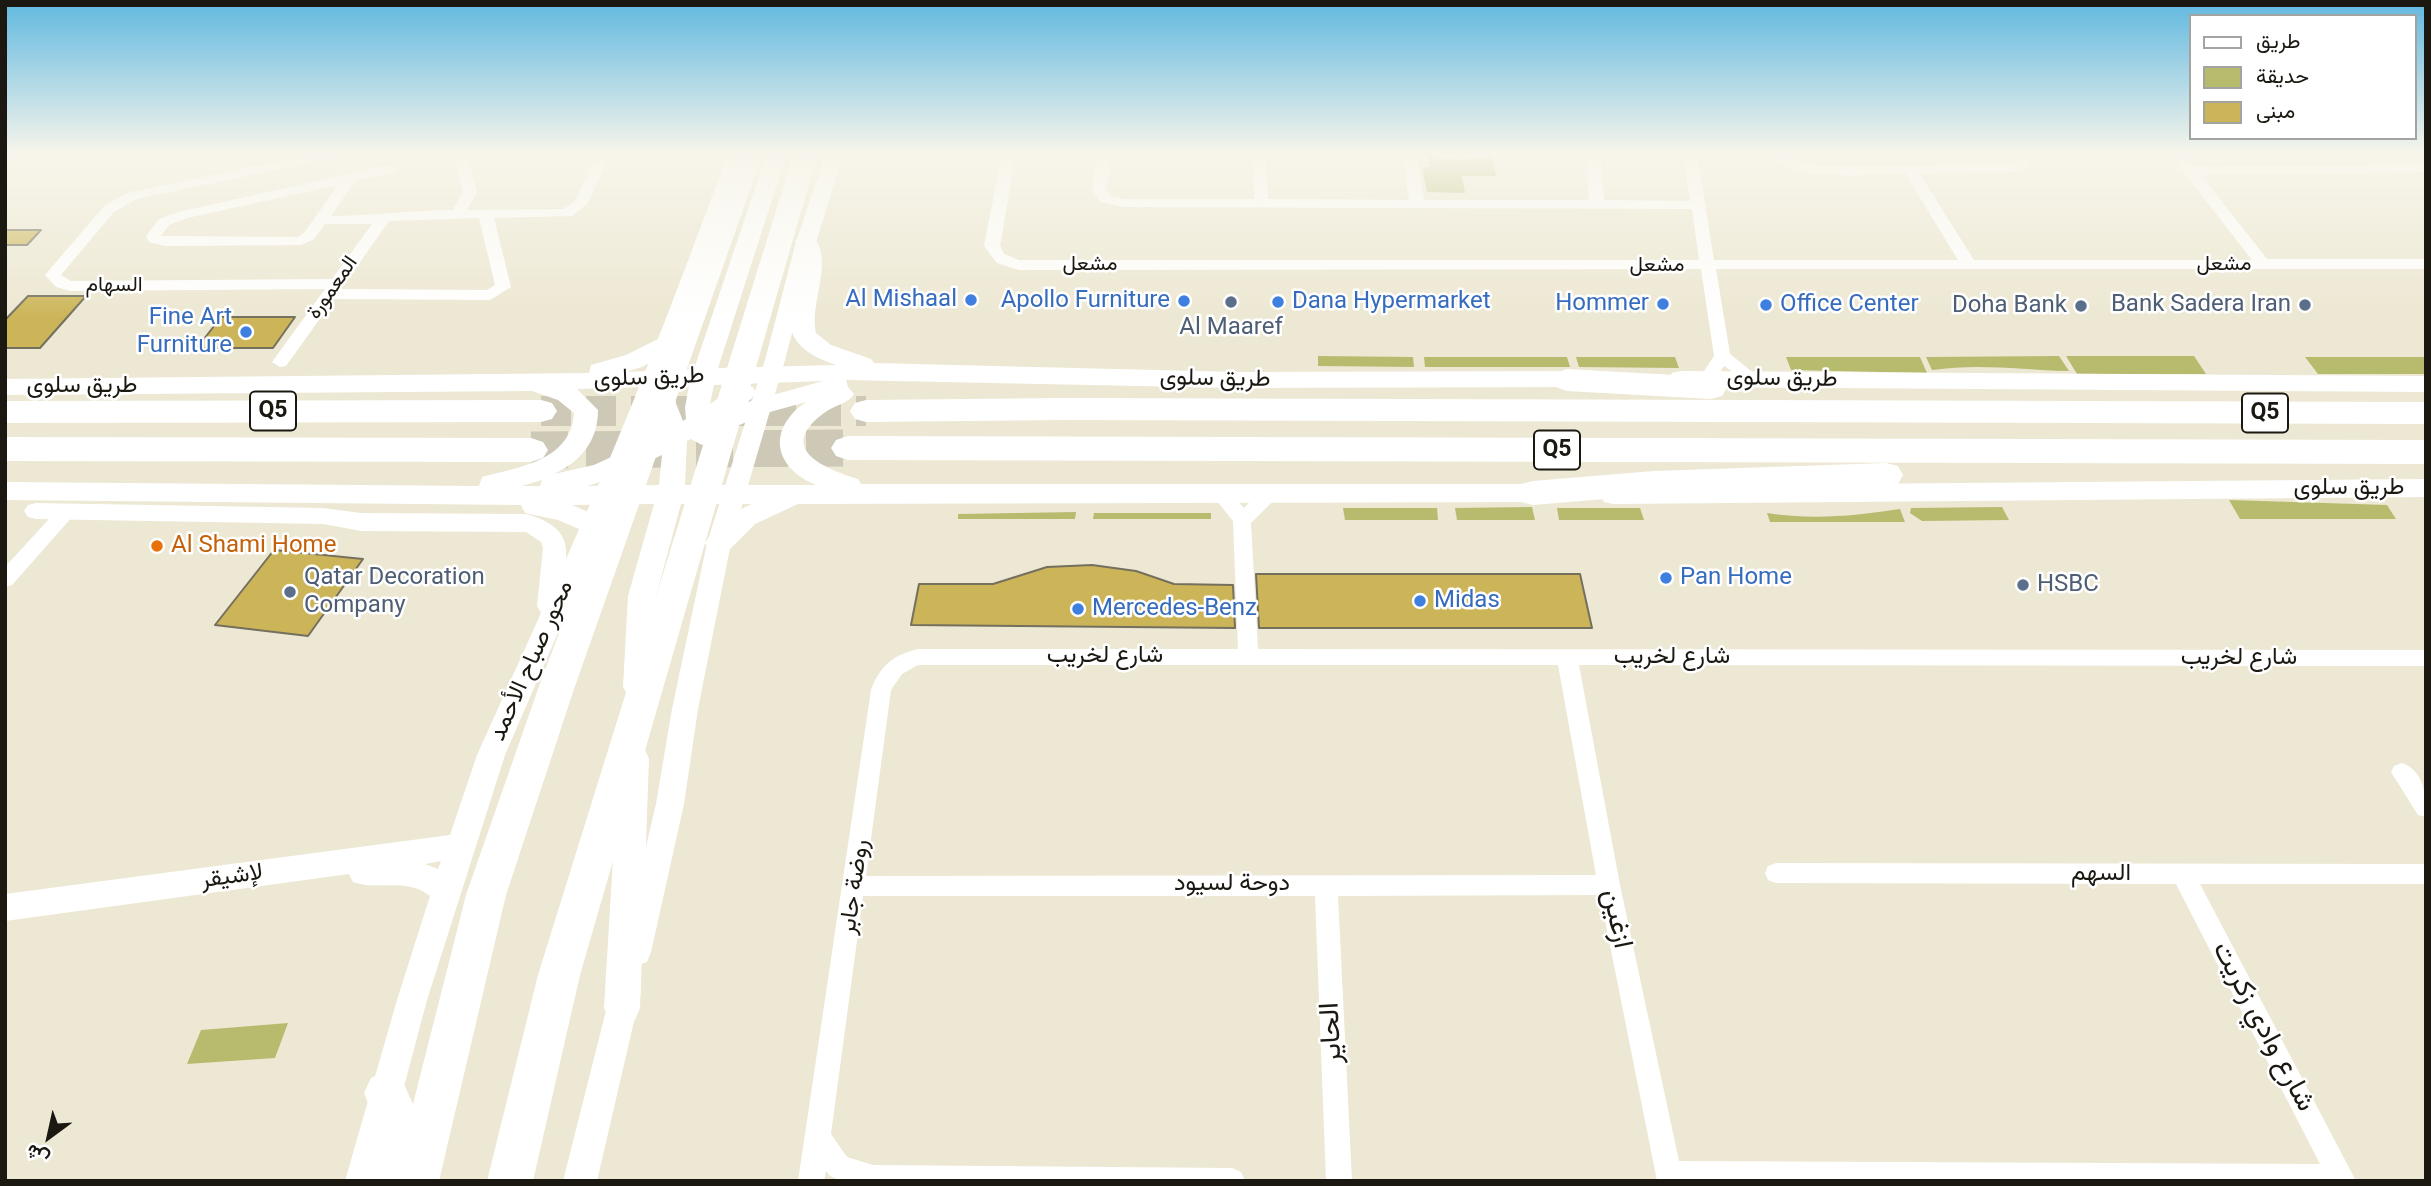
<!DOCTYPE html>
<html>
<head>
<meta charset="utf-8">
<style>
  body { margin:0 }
  #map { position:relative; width:2431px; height:1186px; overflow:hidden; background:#ede8d3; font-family:Roboto,Vazirmatn,sans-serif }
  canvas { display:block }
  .frame { position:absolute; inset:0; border:7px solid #1a1811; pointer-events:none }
  .legend { position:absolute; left:2189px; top:14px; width:228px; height:126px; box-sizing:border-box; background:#fff; border:2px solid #a3a3a0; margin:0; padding:9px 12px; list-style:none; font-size:21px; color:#1a1811 }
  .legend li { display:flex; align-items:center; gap:14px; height:35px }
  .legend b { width:35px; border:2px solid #a3a3a0 }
  .north { position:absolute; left:14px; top:1102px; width:70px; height:70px; -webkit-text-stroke:5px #fff; paint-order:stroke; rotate:213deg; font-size:19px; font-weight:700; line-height:28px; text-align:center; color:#1a1811 }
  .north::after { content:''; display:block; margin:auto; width:24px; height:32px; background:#1a1811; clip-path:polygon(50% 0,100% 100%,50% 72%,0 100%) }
</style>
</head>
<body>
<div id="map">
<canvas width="2431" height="1186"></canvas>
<div class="frame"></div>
<ul class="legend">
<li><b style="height:9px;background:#fff"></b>طريق</li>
<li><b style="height:19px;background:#b7bb6e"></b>حديقة</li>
<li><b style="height:19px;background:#ccb558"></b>مبنى</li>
</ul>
<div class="north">ش</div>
</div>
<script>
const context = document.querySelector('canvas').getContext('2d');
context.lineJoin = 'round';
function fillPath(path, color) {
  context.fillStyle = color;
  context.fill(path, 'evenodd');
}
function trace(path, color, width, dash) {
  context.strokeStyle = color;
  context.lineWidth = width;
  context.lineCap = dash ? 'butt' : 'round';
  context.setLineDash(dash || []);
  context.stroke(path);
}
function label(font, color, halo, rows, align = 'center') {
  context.font = font + ' Roboto,Vazirmatn,sans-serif';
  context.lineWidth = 5;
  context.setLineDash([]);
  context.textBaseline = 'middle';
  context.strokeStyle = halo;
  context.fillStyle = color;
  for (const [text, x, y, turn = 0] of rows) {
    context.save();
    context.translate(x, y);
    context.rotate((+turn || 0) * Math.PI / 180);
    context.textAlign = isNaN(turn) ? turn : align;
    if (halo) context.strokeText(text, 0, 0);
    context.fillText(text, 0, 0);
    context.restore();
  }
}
fillPath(new Path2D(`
  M1426 153H1432L1435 159C1460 159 1472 161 1492 156L1496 176H1462L1465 193 1427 192 1422 168 1430 167Z
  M1318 356 1413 357 1414 367 1318 366Z
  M2059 356 2069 371C2022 370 1980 363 1932 370L1926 357Z
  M2066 356H2194L2206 374H2077Z
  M1424 357H1567L1570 367H1425Z
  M1576 357H1675L1679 368 1579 367Z
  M1786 357H1920L1927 373 1791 370Z
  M2305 357H2426V374H2318Z
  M2229 500 2387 505 2396 519H2240Z
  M1532 507 1535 520H1457L1455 508Z
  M2002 507 2009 520 1922 521 1910 513 1911 508Z
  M1343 508H1437L1438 520H1345Z
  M1557 508H1640L1644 520H1559Z
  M1900 509 1905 522H1770L1767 513C1813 520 1855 516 1900 509Z
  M1076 512 1075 519H958V514Z
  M1094 513H1211V519H1093Z
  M288 1023 275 1058 187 1064 201 1030Z`), '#b7bb6e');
const building = new Path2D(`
  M5 230H41L27 245H5Z
  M28 296H86L40 348H5V320Z
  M221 317H295L273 348H197Z
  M274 550 363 559 308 636 215 625Z
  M1092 565 1136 571 1174 584 1233 585 1235 628 911 625 919 584H993L1047 567Z
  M1256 574H1580L1592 628H1259Z`);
fillPath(building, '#ccb558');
trace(building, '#74705d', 2);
trace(new Path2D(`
  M541 411H866`), '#cdc9b6', 30, [30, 15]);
trace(new Path2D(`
  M531 450 848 448`), '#cdc9b6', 37, [37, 18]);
fillPath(new Path2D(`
  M318 153H345L338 157 137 199 114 212 61 275 71 281 332 279 372 224H325L314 239 301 245 165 246 149 242 146 236 159 219 178 212 389 165 396 169 394 172 355 181 331 216C372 216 411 210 453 210L463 192 452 153H466L477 192 467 210 564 209 575 201 597 153H611L588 203 572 216 494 218 511 287 490 300 334 299 286 366 280 367 272 362 325 289 71 291 56 287 45 275 104 206 127 193ZM338 185 304 233 298 237 161 236 169 225 187 218ZM479 218 495 285 487 290 341 289 389 221Z
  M1002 153H1016L1000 246 1004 254 1019 260H1699L1692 209 1124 207 1101 202 1092 190 1098 153H1112L1106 190 1111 196 1124 199H1254L1252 153H1266L1268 199 1409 200 1402 153H1416L1424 200H1589L1586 153H1600L1604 200 1690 201 1683 153H1697L1714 260H1958L1905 173C1868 174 1794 184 1769 153H1784L1791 159 1818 166 2013 164 2018 160 2016 153H2030V164L2016 172 1919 173 1974 260H2252L2169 153H2183L2194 167 2426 164V172L2201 175 2267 259H2426V269H1716L1730 354 1761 379 1753 385 1724 366 1713 383 1707 385 1699 379 1714 356 1701 269 1019 270 997 263 984 246Z
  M1219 486 1225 487 1244 508C1254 499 1264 484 1278 488L1281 493 1251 523 1258 649 2426 650V666L1579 665 1620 885 1679 1161 2320 1164 2176 884 1776 883 1768 880 1765 873 1768 866 1776 863 2426 864V884H2200L2356 1181H1657L1600 895 1338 896 1352 1181H1326L1315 896H863L831 1134 847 1157 873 1165 1232 1168 1241 1172 1245 1181H841L830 1176 826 1171 824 1181H798L871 690C880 666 893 655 918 649H1238L1233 521 1210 492 1213 487ZM918 665H1558L1596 875 866 876 891 690 902 674Z
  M67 504 73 506 76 511 73 516 12 585 5 587V567L61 506Z
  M2402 763C2425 771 2426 797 2426 817L2418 815 2391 772 2394 766Z`), '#fff');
fillPath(new Path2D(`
  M728 153H746L685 326 631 464 505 755 427 1000 379 1181H345L397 1000 430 896 427 894C403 878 378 891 353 882L349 874 5 921V894L450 835 477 755 541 613 537 606 543 548 541 542 526 532 361 531 323 524 36 519 28 517 24 511 28 505 36 503 323 508 361 513 526 514C550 521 569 531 566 559 626 426 678 290 728 153ZM441 861 438 869 425 864Z
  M826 153H844L816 242 785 360 731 543 698 709 684 804 651 952 647 962 636 966 625 962 621 952 656 804 672 709 707 543 765 360 796 242Z
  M626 976 637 981 641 991 597 1181H563L611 991 615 981Z`), '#fff');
fillPath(new Path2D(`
  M767 153H787L718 368 836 365C746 335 821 280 795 242L798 237H814C834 264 809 302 816 333L831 345 871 359 874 363 1236 372 1588 371 1597 373 1600 379 1597 385 1588 387 1236 388 846 380 848 387 854 394C849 403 836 405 827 411 774 447 822 468 858 479L861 484H1555L1564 486 1568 493 1564 500 1555 502 798 504 755 524 729 550 719 553 709 550 705 543C715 525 734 511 752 504H681L656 596 653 687 648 696 638 699 628 696 623 687 628 596 654 504 572 505 602 518 606 525 602 532 593 535 558 520 525 513 521 505 5 500V482L479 486 482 477C519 467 571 461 574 413L558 400 532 391 5 395V379L589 373 591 365 626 355 668 334 676 337 680 342 676 347 642 367 625 372 694 369ZM823 381 748 402 756 393 753 387C736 383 724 395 710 404L714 385ZM689 385 685 408 686 419 683 421 669 386ZM645 387 655 412 661 434 594 465 554 474C581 461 598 441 598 410L577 389ZM806 402C767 429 773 467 816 485H685L687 441 691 439 702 445 711 442 715 436 713 427 723 432 770 412ZM662 455 659 485 587 486 613 478ZM542 480 540 486H522Z
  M1681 371 2426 376V392L1681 387 1672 385 1669 379 1672 373Z
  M2426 479V497L1613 504 1604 502 1600 495 1604 488 1613 486Z
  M634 746 645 750 649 759 640 1008 635 1020 622 1025 609 1020 604 1008 619 759 623 750Z`), '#fff');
fillPath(new Path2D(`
  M739 153H763L574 689 506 895 439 1181H366C375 1149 377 1124 364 1093L371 1078 386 1071 401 1078 413 1104 466 895 538 689Z
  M794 153H818L580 975 533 1181H487L538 975Z`), '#fff');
fillPath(new Path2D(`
  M1567 369 1711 377 1722 380 1727 388 1722 396 1711 399 1567 391 1556 387 1551 380 1556 373Z
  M1063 398 2426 402V424L1063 420 866 422 855 419 850 411 855 403 866 400Z
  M541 400 552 403 557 411 552 419 541 422 5 423V401Z
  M848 436 2426 440V464L848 460 836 456 831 448 836 440Z
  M5 437 531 438 543 442 548 450 543 458 531 462 5 461Z
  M1886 463 1898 466 1903 475 1898 484 1886 487 1654 495 1533 505 1521 502 1516 493 1521 484 1533 481 1654 471Z`), '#fff');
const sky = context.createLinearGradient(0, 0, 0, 319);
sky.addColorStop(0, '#60b8e0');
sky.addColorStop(0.48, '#f7f5eb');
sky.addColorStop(1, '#f7f5eb00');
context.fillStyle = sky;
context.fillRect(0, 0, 2431, 319);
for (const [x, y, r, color] of [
  [971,300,7,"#3f7fe0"],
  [1184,301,7,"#3f7fe0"],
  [1231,302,7,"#5c6f8a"],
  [1278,302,7,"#3f7fe0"],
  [1663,304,7,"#3f7fe0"],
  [1766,305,7,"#3f7fe0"],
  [2305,305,7,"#5c6f8a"],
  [2081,306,7,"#5c6f8a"],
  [246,332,7,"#3f7fe0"],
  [157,546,7,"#e8710a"],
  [1666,578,7,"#3f7fe0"],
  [2023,585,7,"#5c6f8a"],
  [290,592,7,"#5c6f8a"],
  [1420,601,7,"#3f7fe0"],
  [1078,609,7,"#3f7fe0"]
]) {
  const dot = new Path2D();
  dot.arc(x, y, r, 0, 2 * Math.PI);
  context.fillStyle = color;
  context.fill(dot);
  trace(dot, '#fff', 2.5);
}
label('21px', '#1a1811', '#fff', [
  ["مشعل",1090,265],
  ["مشعل",2224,265],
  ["مشعل",1657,266],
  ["السهام",114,286],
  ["المعمورة",333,288,-55]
]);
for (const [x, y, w] of [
  [273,411,46],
  [2265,413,46],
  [1557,450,46]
]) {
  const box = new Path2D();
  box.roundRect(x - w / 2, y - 19.5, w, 39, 5);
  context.fillStyle = '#fff';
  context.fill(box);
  trace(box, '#1a1811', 2);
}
label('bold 23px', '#1a1811', null, [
  ["Q5",273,411],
  ["Q5",2265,413],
  ["Q5",1557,450]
]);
label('24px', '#366cbe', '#fff', [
  ["Al Mishaal",957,300,"right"],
  ["Apollo Furniture",1170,301,"right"],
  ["Dana Hypermarket",1292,302],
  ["Hommer",1649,304,"right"],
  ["Office Center",1780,305],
  ["Fine Art",232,318,"right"],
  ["Furniture",232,346,"right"],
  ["Pan Home",1680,578],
  ["Midas",1434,601],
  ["Mercedes-Benz",1092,609]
], 'left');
label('24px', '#4e5e75', '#fff', [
  ["Bank Sadera Iran",2291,305],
  ["Doha Bank",2067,306],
  ["Al Maaref",1231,328,"center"],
  ["Qatar Decoration",304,578,"left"],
  ["Company",304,606,"left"],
  ["HSBC",2037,585,"left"]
], 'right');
label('24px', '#1a1811', '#fff', [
  ["طريق سلوى",649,378,-2],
  ["طريق سلوى",1215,379,1],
  ["طريق سلوى",1782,379,1],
  ["طريق سلوى",82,386],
  ["طريق سلوى",2349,488],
  ["شارع لخريب",1105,656],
  ["شارع لخريب",1672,657],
  ["شارع لخريب",2239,658],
  ["محور صباح الأحمد",532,661,-66],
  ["السهم",2101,874],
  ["لإشيقر",232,877,-8],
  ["دوحة لسيود",1232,884],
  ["روضة جابر",855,887,-82]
]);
label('24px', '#c56008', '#fff', [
  ["Al Shami Home",171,546]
], 'left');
label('28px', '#1a1811', '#fff', [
  ["ازغين",1616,919,78],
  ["شارع وادي زكريت",2263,1027,62],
  ["الحاير",1332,1033,-93]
]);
</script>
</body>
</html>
